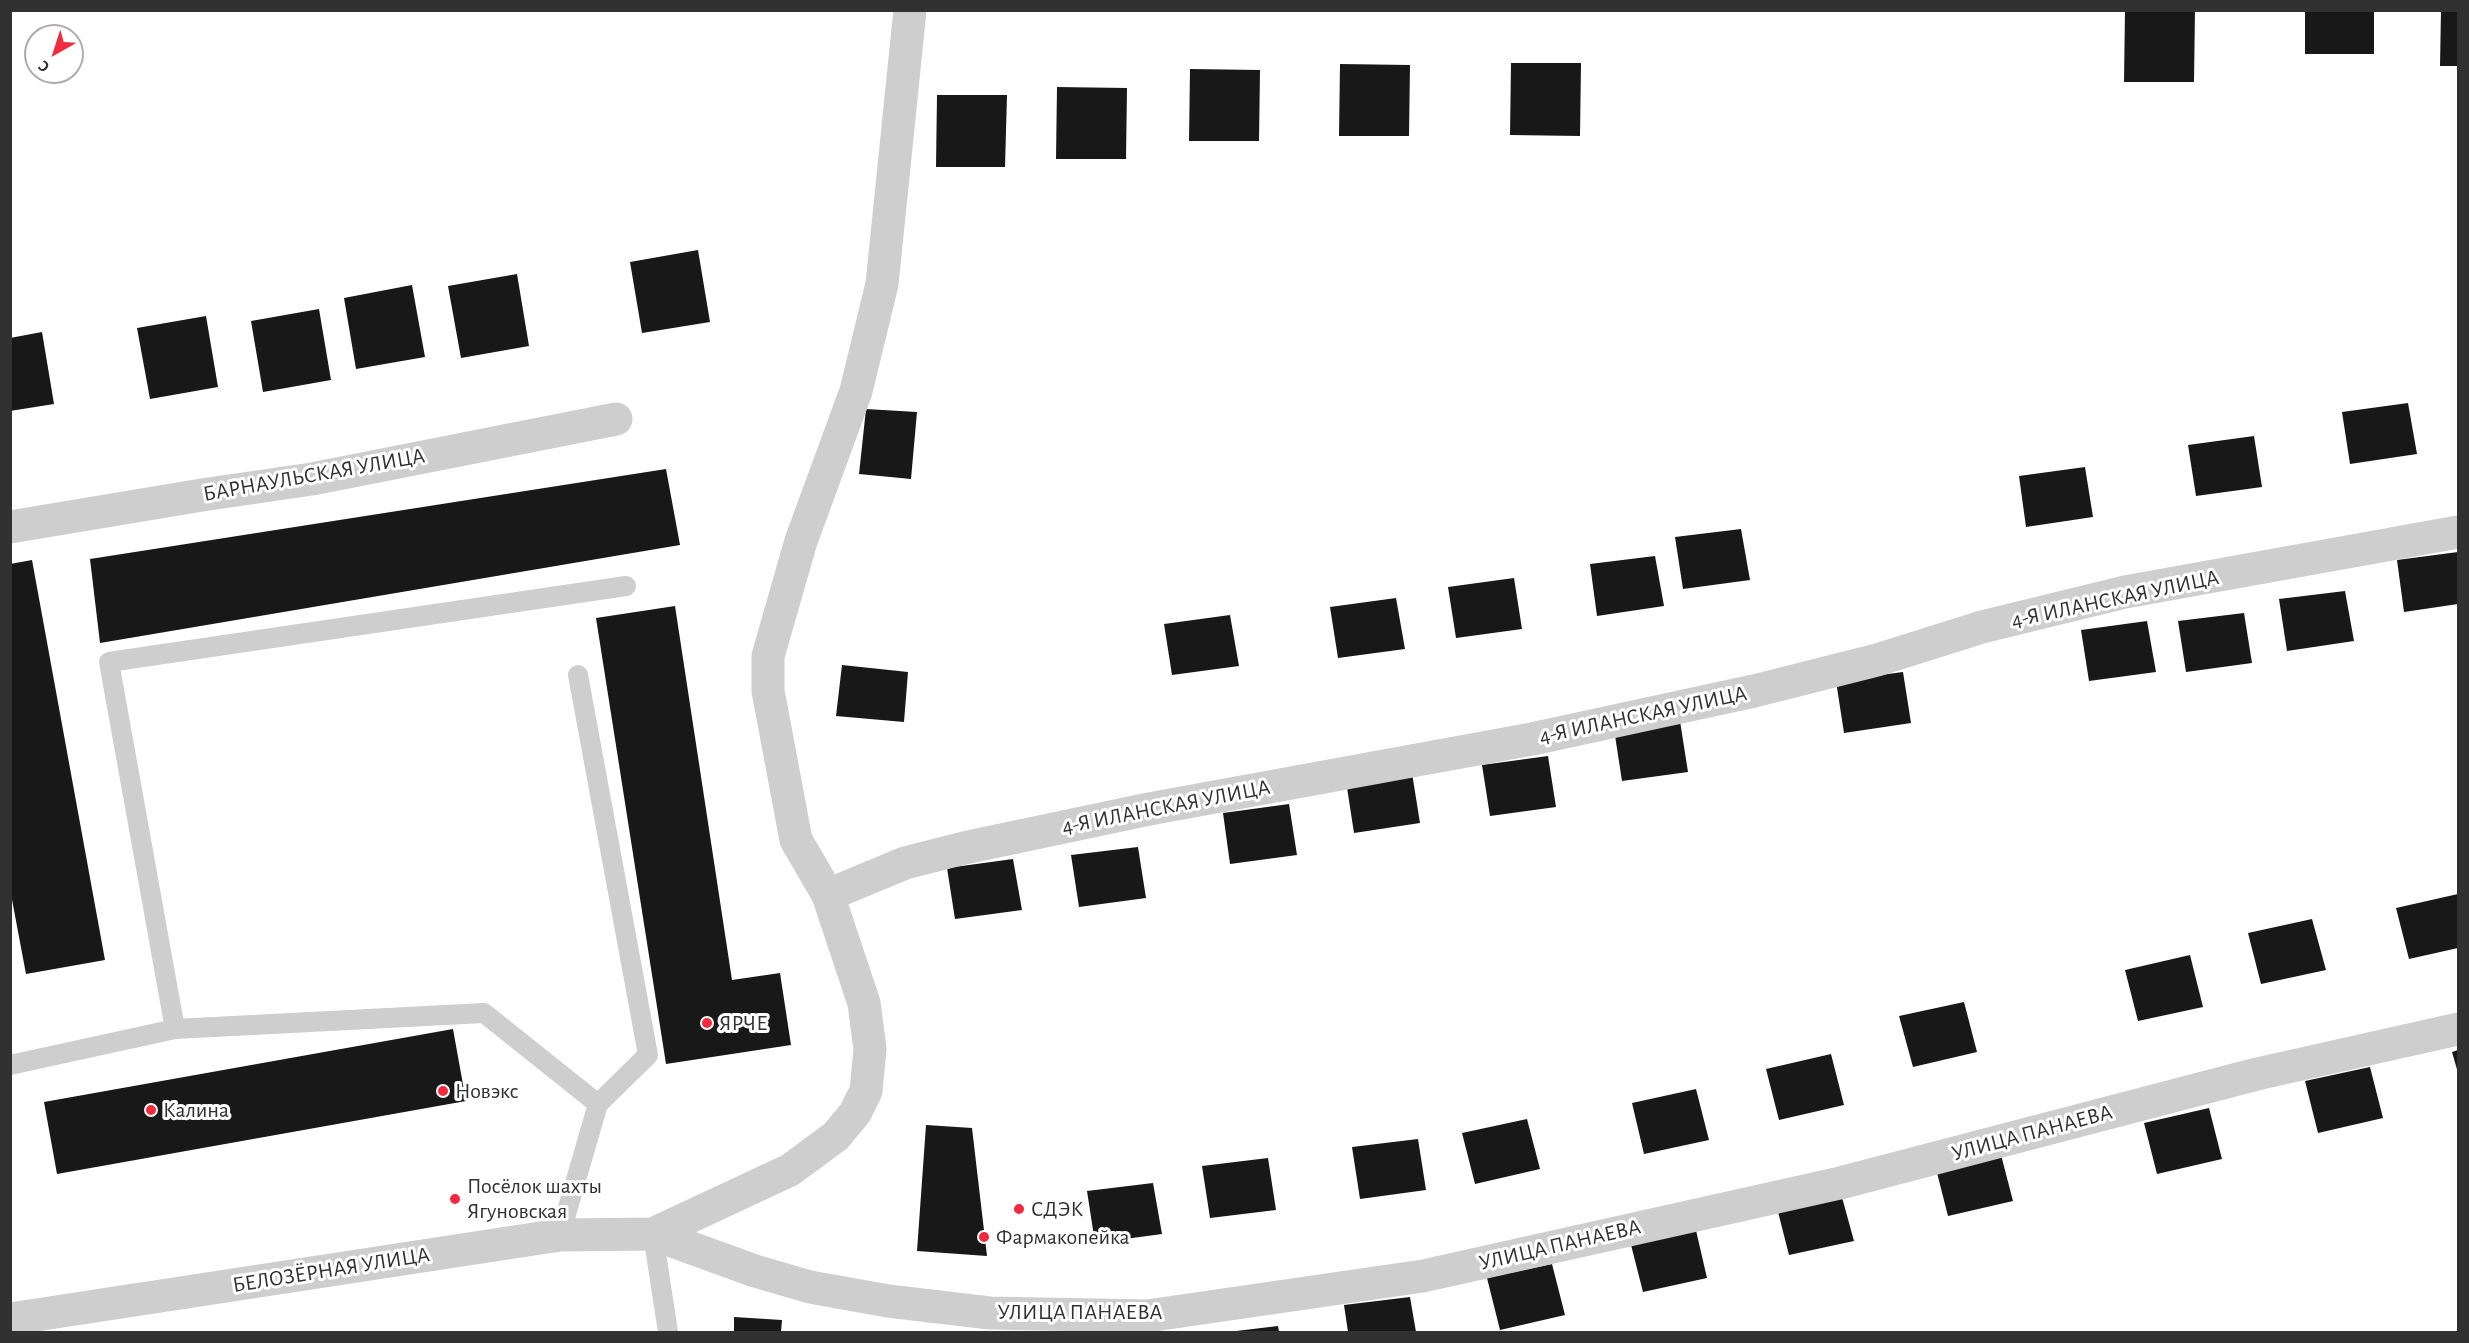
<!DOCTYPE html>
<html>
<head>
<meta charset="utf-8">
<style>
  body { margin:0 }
  #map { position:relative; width:2469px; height:1343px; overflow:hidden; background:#fff; font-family:"Alegreya Sans",sans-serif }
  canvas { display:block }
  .frame { position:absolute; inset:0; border:12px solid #313131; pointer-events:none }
  .north { position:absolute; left:24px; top:24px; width:60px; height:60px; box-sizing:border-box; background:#fff; border:2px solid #adadad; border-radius:50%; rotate:219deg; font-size:16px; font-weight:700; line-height:24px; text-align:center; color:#313131 }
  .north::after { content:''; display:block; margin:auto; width:21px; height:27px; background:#f12a3e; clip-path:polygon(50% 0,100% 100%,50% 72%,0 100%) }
</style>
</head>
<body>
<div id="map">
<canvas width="2469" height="1343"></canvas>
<div class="frame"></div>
<div class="north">С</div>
</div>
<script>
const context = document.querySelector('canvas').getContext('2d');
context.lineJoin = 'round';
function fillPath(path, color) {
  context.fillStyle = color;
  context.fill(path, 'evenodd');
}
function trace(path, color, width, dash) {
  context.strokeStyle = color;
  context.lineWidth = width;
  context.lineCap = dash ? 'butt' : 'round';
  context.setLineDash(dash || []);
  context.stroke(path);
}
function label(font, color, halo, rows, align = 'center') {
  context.font = font + ' "Alegreya Sans",sans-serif';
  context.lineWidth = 6;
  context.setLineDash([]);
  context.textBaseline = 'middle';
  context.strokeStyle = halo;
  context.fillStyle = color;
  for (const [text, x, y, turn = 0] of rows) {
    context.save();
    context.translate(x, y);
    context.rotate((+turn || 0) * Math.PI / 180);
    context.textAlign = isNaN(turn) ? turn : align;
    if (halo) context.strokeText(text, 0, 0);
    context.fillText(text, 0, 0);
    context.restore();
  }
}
fillPath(new Path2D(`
  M2125 10H2195L2194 82H2124Z
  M2305 10H2374V54H2305Z
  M2441 10H2458V66H2440Z
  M1511 63H1581L1580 136 1510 135Z
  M1340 64 1410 65 1409 136H1339Z
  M1190 69 1260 70 1259 141H1189Z
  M1057 87 1127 88 1126 159H1056Z
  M937 95H1007L1005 167H936Z
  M698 250 710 322 642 333 630 262Z
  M517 274 529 346 461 358 448 286Z
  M412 285 425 357 356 369 344 298Z
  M319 309 331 380 263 392 251 321Z
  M206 316 218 387 150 399 137 328Z
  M42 332 54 404 10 411V338Z
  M2408 403 2417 454 2350 464 2342 412Z
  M866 409 917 412 911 479 859 474Z
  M2254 436 2262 487 2196 496 2188 445Z
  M2085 467 2093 517 2026 527 2019 476Z
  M666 469 680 545 100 643 90 559Z
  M1741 529 1750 580 1683 589 1675 537Z
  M2458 552V604L2404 612 2397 560Z
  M1655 556 1664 606 1597 616 1590 564Z
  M32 560 105 960 26 974 10 889V564Z
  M1514 578 1522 629 1456 638 1448 587Z
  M2345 591 2354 641 2287 651 2279 599Z
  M1396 598 1405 649 1338 658 1330 607Z
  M675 606 732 980 780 973 791 1045 666 1064 596 618Z
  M2244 613 2252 663 2186 672 2178 621Z
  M1230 615 1239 666 1172 675 1164 624Z
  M2147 621 2156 672 2089 681 2081 630Z
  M842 665 908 672 904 722 836 716Z
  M1903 672 1911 723 1844 733 1836 681Z
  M1680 721 1688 772 1622 781 1614 729Z
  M1548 756 1556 807 1490 816 1482 765Z
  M1412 773 1420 823 1354 833 1346 781Z
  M1289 804 1297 855 1230 864 1223 813Z
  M1138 847 1146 898 1079 907 1071 855Z
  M1013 859 1022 910 955 919 947 868Z
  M2458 894V948L2409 959 2396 908Z
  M2312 919 2326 970 2261 984 2248 933Z
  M2190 955 2203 1007 2138 1021 2125 970Z
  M1964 1002 1977 1052 1913 1067 1899 1016Z
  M453 1029 466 1101 57 1174 44 1102Z
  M2458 1050V1073L2452 1052Z
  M1831 1054 1844 1105 1779 1120 1766 1069Z
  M2370 1067 2383 1118 2318 1133 2305 1081Z
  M1696 1089 1709 1140 1644 1154 1632 1103Z
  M2209 1108 2222 1159 2157 1174 2144 1123Z
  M1527 1119 1540 1169 1475 1184 1462 1133Z
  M926 1125 972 1128 987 1256 917 1251Z
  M1418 1139 1426 1190 1360 1199 1352 1147Z
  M2000 1151 2013 1201 1948 1216 1935 1165Z
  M1268 1158 1276 1210 1210 1218 1202 1166Z
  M1153 1183 1162 1234 1095 1243 1087 1191Z
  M1840 1190 1854 1241 1789 1255 1776 1204Z
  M1695 1226 1707 1278 1643 1292 1630 1241Z
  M1552 1264 1565 1315 1500 1330 1487 1278Z
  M1410 1297 1416 1332H1348L1344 1305Z
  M734 1317 782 1320 781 1332H734Z
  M1278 1326 1279 1332H1236V1331Z`), '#181818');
trace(new Path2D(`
  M175 1029 484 1013 598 1104
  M10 1065 175 1029 109 662 626 586
  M653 1234 668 1332
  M560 1235 598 1104 648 1055 578 675`), '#cecece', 20);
trace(new Path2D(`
  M10 527 202 495 312 479 616 419
  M828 895 905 863 964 848 1149 809 1532 739 1754 691 1877 660 1982 627 2125 592 2458 532
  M653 1234 790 1170 836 1136 855 1113 866 1091 870 1049 864 1003 828 895 796 840 768 691V656L801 541 856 391 882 284 910 10
  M10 1319 560 1235 653 1234 755 1271 810 1287 888 1301 990 1313 1147 1316 1423 1276 1840 1183 2257 1074 2458 1029`), '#cecece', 33);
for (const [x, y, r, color] of [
  [707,1023,6,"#f12a3e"],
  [443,1091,6,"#f12a3e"],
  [151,1110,6,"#f12a3e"],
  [455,1199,6,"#f12a3e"],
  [1019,1209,6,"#f12a3e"],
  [984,1237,6,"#f12a3e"]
]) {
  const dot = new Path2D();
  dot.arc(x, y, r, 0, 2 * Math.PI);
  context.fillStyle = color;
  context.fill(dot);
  trace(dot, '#fff', 2);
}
label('22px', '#313131', '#fff', [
  ["БАРНАУЛЬСКАЯ УЛИЦА",314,475,-10],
  ["4-Я ИЛАНСКАЯ УЛИЦА",2115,599,-12],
  ["4-Я ИЛАНСКАЯ УЛИЦА",1643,715,-12],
  ["4-Я ИЛАНСКАЯ УЛИЦА",1166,807,-11],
  ["УЛИЦА ПАНАЕВА",2032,1133,-15],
  ["УЛИЦА ПАНАЕВА",1560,1245,-13],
  ["БЕЛОЗЁРНАЯ УЛИЦА",331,1270,-9],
  ["УЛИЦА ПАНАЕВА",1080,1312]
]);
label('22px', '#313131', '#fff', [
  ["ЯРЧЕ",719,1023],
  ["Новэкс",455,1091],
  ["Калина",163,1110],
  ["Посёлок шахты",467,1186],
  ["Ягуновская",467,1211],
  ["СДЭК",1031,1209],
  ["Фармакопейка",996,1237]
], 'left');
</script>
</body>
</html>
